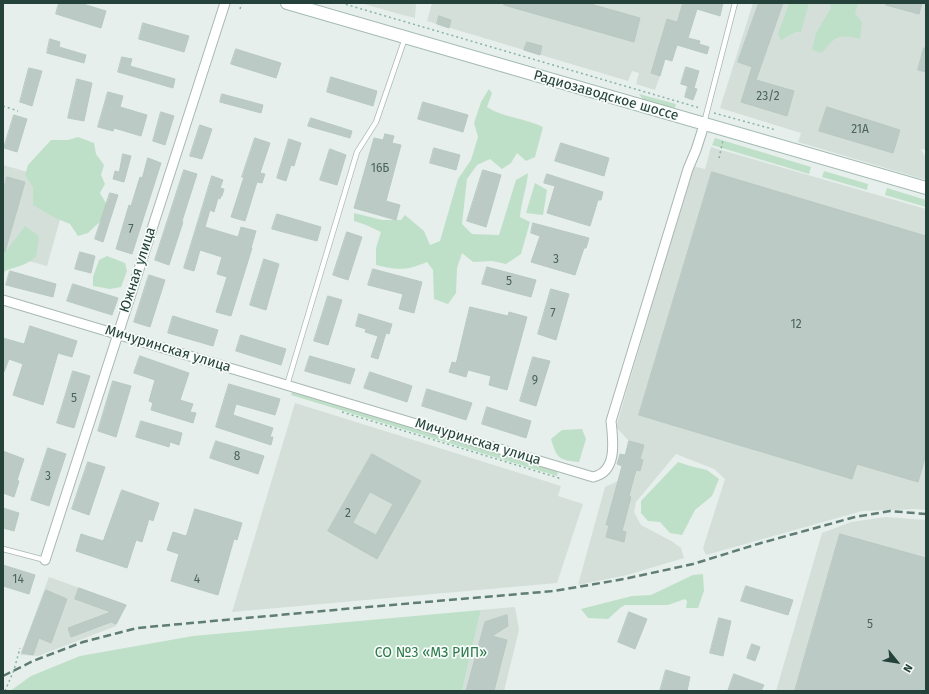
<!DOCTYPE html>
<html>
<head>
<meta charset="utf-8">
<style>
  body { margin:0 }
  #map { position:relative; width:929px; height:694px; overflow:hidden; background:#e6efeb; font-family:"Fira Sans",sans-serif }
  canvas { display:block }
  .frame { position:absolute; inset:0; border:4px solid #24423a; pointer-events:none }
  .north { position:absolute; left:877px; top:642px; width:40px; height:40px; -webkit-text-stroke:3px #f7fbf9; paint-order:stroke; rotate:120deg; font-size:11px; font-weight:700; line-height:16px; text-align:center; color:#24423a }
  .north::after { content:''; display:block; margin:auto; width:14px; height:18px; background:#24423a; clip-path:polygon(50% 0,100% 100%,50% 72%,0 100%) }
</style>
</head>
<body>
<div id="map">
<canvas width="929" height="694"></canvas>
<div class="frame"></div>
<div class="north">N</div>
</div>
<script>
const context = document.querySelector('canvas').getContext('2d');
context.lineJoin = 'round';
function fillPath(path, color) {
  context.fillStyle = color;
  context.fill(path, 'evenodd');
}
function trace(path, color, width, dash) {
  context.strokeStyle = color;
  context.lineWidth = width;
  context.lineCap = dash ? 'butt' : 'round';
  context.setLineDash(dash || []);
  context.stroke(path);
}
function label(font, color, halo, rows, align = 'center') {
  context.font = font + ' "Fira Sans",sans-serif';
  context.lineWidth = 3.5;
  context.setLineDash([]);
  context.textBaseline = 'middle';
  context.strokeStyle = halo;
  context.fillStyle = color;
  for (const [text, x, y, turn = 0] of rows) {
    context.save();
    context.translate(x, y);
    context.rotate((+turn || 0) * Math.PI / 180);
    context.textAlign = isNaN(turn) ? turn : align;
    if (halo) context.strokeText(text, 0, 0);
    context.fillText(text, 0, 0);
    context.restore();
  }
}
fillPath(new Path2D(`
  M361 3H416L415 18 399 14Z
  M432 3H683L677 22 667 19 651 73 660 76 655 90 636 84 639 73 636 72 632 71 628 81 427 21Z
  M753 3H926V150L921 149 926 158V180L798 142 801 133 720 108Z
  M711 147 926 209V510L916 509 862 511 706 555 703 548 725 479 714 469 676 454 636 502 634 512 641 525 673 542 681 548 684 558 627 575 578 585 605 487 618 481 622 466 617 464 620 454 625 455 629 441 616 427 693 166 705 169Z
  M3 165 70 184 47 266 3 254Z
  M295 403 561 486 558 496 583 504 557 583 232 612Z
  M886 517 926 520V691H776L822 533 851 522Z
  M49 577 127 605 116 626 38 656 20 655Z
  M515 607 519 630 504 691H462L481 610Z`), '#d4dfda');
fillPath(new Path2D(`
  M789 3H809L801 32H796L781 40 778 34Z
  M830 3H858L855 14 862 22 860 39C839 33 835 36 822 53L812 50 816 33 831 8Z
  M489 89 492 93 487 107C504 118 525 118 543 127L535 157 526 161 517 153 511 163 502 169 490 159 477 165 467 179 462 224 472 234 499 235 516 180 528 173C527 188 521 202 520 217L530 222 521 254 506 264 492 261 473 262 462 253 457 268 456 293 448 304 434 299 433 270 427 262C406 271 397 270 376 265V248L381 232 366 225 354 221V213L382 220H401L405 215 424 231 430 245 440 241 458 179 471 160 478 137 474 123 481 102Z
  M639 94 676 104 674 110 644 101Z
  M78 137 94 143 96 154 104 165 101 175 105 184 100 193 107 205 105 217 88 233 78 236 70 224 55 218 33 205V187L25 175 28 165 51 140H68Z
  M715 138 811 167 809 174 712 145Z
  M824 171 868 184 867 190 822 177Z
  M535 183 547 190 543 215 526 213Z
  M887 188 926 200V207L885 195Z
  M25 226 39 236 36 257C25 266 18 266 5 271L3 275V255Z
  M107 256 125 263 127 271 121 287 110 289 93 286V277L99 260Z
  M293 389 558 469 557 476 291 395Z
  M582 429 586 439 579 462C559 460 557 459 551 439L562 430Z
  M678 462 690 466 707 470 719 479 712 496 695 510 682 535 670 533 660 522 648 521 641 513V501Z
  M703 574 704 591 698 608H686L687 601 685 599 668 605H625L620 608 608 619 588 618 581 609 632 596 651 595 693 575Z
  M481 610 462 691H10L31 676 80 656 193 636Z`), '#bfe0c8');
const building = new Path2D(`
  M59 3H80L106 11 101 28 56 14Z
  M504 3H587L640 18 634 42 504 5Z
  M683 3H723L720 16 697 9 688 38 700 41 699 44 709 47 707 54 677 45 672 61 665 59 660 76 651 73 667 19 677 22Z
  M759 3H783L756 80 794 91 787 116 741 102 752 67 738 62Z
  M886 3H922L919 14 886 5Z
  M439 16 451 20 449 28 437 24Z
  M143 23 189 36 184 52 139 39Z
  M50 39 60 42 59 47 86 55 84 63 47 53Z
  M527 42 542 46 540 55 524 50Z
  M924 48H926V72L918 70Z
  M236 49 281 63 276 78 231 64Z
  M122 57 132 59 130 66 175 79 173 88 118 72Z
  M686 67 699 71 694 88 681 84Z
  M29 68 42 71 32 106 20 102Z
  M331 77 377 91 373 106 327 92Z
  M77 79 92 83 84 121 68 118Z
  M688 86 697 89 693 100 685 97Z
  M108 92 123 96 120 107 147 115 141 136 114 128 113 131 98 127Z
  M222 94 263 105 261 113 220 102Z
  M423 102 468 115 463 132 418 119Z
  M827 107 900 130 893 153 819 131Z
  M161 112 174 116 165 145 153 141Z
  M14 115 27 119 17 152 4 148Z
  M311 118 352 131 350 138 308 126Z
  M200 125 212 129 202 159 190 156Z
  M385 134 394 136 392 143 401 145 386 201 400 205 396 220 354 208 374 138 383 140Z
  M255 138 270 143 260 173 265 174 262 183 257 182 245 221 231 217 244 177H242Z
  M289 139 301 143 294 166 291 165 286 181 277 178Z
  M561 143 609 158 604 176 555 161Z
  M434 148 460 155 456 170 430 163Z
  M330 149 346 155 337 185 320 180Z
  M123 154 131 156 124 182 113 179 115 171 119 172Z
  M148 158 161 163 132 254 116 249 129 205 131 206 140 177 142 178Z
  M184 170 197 174 182 221 183 222 169 265 155 260Z
  M483 170 501 175 486 227 467 221Z
  M712 172 926 236V455L918 482 857 464 852 479 639 415Z
  M547 174 603 192 601 200H598L590 226 547 213 555 186 544 183Z
  M212 176 223 180 220 188 224 189 222 196H221L220 199 218 198 214 212 210 210 205 227 238 237 241 227 256 231 251 248H252L231 316 216 312 227 277 217 274 222 257 200 250 194 271 184 268Z
  M7 177 25 182 5 252H3V191Z
  M110 193 118 195 103 242 95 239Z
  M277 214 321 227 317 241 272 229Z
  M533 223 589 238 586 248H584L575 275 531 262 540 236 531 233Z
  M347 232 362 237 348 280 333 275Z
  M80 252 95 256 91 273 75 269Z
  M264 259 279 264 266 310 250 305Z
  M487 267 536 280 531 297 482 284Z
  M373 269 422 282 414 313 399 309 403 294 368 285Z
  M10 271 56 284 53 297 6 285Z
  M149 275 165 280 150 327 134 322Z
  M73 284 118 298 112 315 67 301Z
  M551 289 569 294 556 340 538 334Z
  M328 296 342 300 328 345 314 341Z
  M470 307 508 316 509 312 527 317 507 390 489 385 491 376 468 370 466 377 449 372 452 362 456 363Z
  M359 314 392 324 389 334 386 333 378 359 371 357 378 336 365 332 366 329 356 326Z
  M173 316 218 330 213 346 168 333Z
  M30 326 77 341 72 357 58 353 43 405 13 395 23 364 9 359 4 372H3V338L24 344Z
  M241 335 286 349 281 365 236 351Z
  M140 356 189 373 180 400 193 404 190 412 196 413 193 423 151 410 153 403 149 401 155 380 134 373Z
  M310 356 355 369 350 384 305 371Z
  M533 357 550 361 536 406 520 401Z
  M73 371 90 376 74 428 57 423Z
  M370 372 412 386 407 402 364 388Z
  M113 381 131 386 116 437 98 431Z
  M229 384 280 399 275 415 236 404 233 415 273 428 270 437H273L271 445 216 427Z
  M427 389 472 403 466 420 422 406Z
  M487 407 531 421 526 438 482 424Z
  M141 421 182 433 179 445 170 442 169 447 136 437Z
  M216 441 264 456 258 474 210 458Z
  M629 441 644 445 640 459 643 460 640 471 636 470 629 496 631 497 622 531 626 532 624 542 606 537 609 525H606L622 466 617 464 620 454 625 455Z
  M48 448 66 454 49 506 31 500Z
  M3 451 24 459 17 480 19 481 14 497 3 493Z
  M372 454 421 481 377 559 328 531ZM370 492 393 504 376 535 353 523Z
  M88 462 105 467 89 515 72 509Z
  M122 490 159 503 153 521 149 519 142 542 136 540 127 568 76 551 81 534 103 541Z
  M3 508 19 513 14 531 3 528Z
  M195 509 242 523 237 540 234 539 218 595 171 581 179 554 167 550 173 532 186 536Z
  M840 534 926 558V691H795Z
  M3 565 35 575 29 594 3 586Z
  M746 586 793 600 788 615 741 601Z
  M79 588 126 605 116 624 111 622 71 637 68 628 111 612 75 599Z
  M46 590 67 599 51 643 39 638 33 655 22 653Z
  M629 612 647 619 635 649 618 642Z
  M507 615 508 626 492 636 507 640 494 691H466L485 622Z
  M719 618 731 621 723 656 710 653Z
  M752 644 760 647 755 661 747 658Z
  M666 670 690 677 687 691H660Z
  M734 674 764 685 761 691H728Z`);
fillPath(building, '#bbcac4');
trace(building, '#b8c9c2', 1);
const lane = new Path2D(`
  M704 123 735 3
  M287 385 357 152 376 122 405 38
  M3 549 45 560`);
const street = new Path2D(`
  M3 300 593 477C618 472 613 440 611 421L688 169 696 150 704 125
  M45 560 225 3`);
const secondary = new Path2D(`
  M287 3 926 188`);
trace(lane, '#a8b8b2', 6);
trace(street, '#a8b8b2', 11);
trace(secondary, '#a4bbb3', 14);
trace(new Path2D(`
  M341 3 700 108
  M240 9 242 3
  M3 106 18 111
  M714 113 776 130
  M719 158 723 140
  M342 412 559 478 560 475
  M5 691 14 670 20 648`), '#86b3a5', 1.5, [2, 3]);
trace(lane, '#fff', 4.5);
trace(street, '#fff', 9);
trace(secondary, '#fff', 12);
trace(new Path2D(`
  M3 676 33 661 83 642 137 628 356 608 554 591 624 579 693 564 761 543 855 517 890 511 926 514`), '#5f7d75', 2.5, [8, 4]);
label('12px', '#4a645c', null, [
  ["23/2",768,97],
  ["21А",860,130],
  ["16Б",380,169],
  ["7",131,230],
  ["3",556,260],
  ["5",509,282],
  ["7",553,314],
  ["12",796,325],
  ["9",535,381],
  ["5",74,399],
  ["8",237,457],
  ["3",48,477],
  ["2",348,514],
  ["14",18,580],
  ["4",197,580],
  ["5",870,625]
]);
label('14px', '#24423a', '#f7fbf9', [
  ["Радиозаводское шоссе",606,96,16],
  ["Южная улица",138,270,-72],
  ["Мичуринская улица",168,349,17],
  ["Мичуринская улица",478,442,17]
]);
label('14px', '#2d7a4b', '#f7fbf9', [
  ["СО №3 «МЗ РИП»",431,653]
]);
</script>
</body>
</html>
